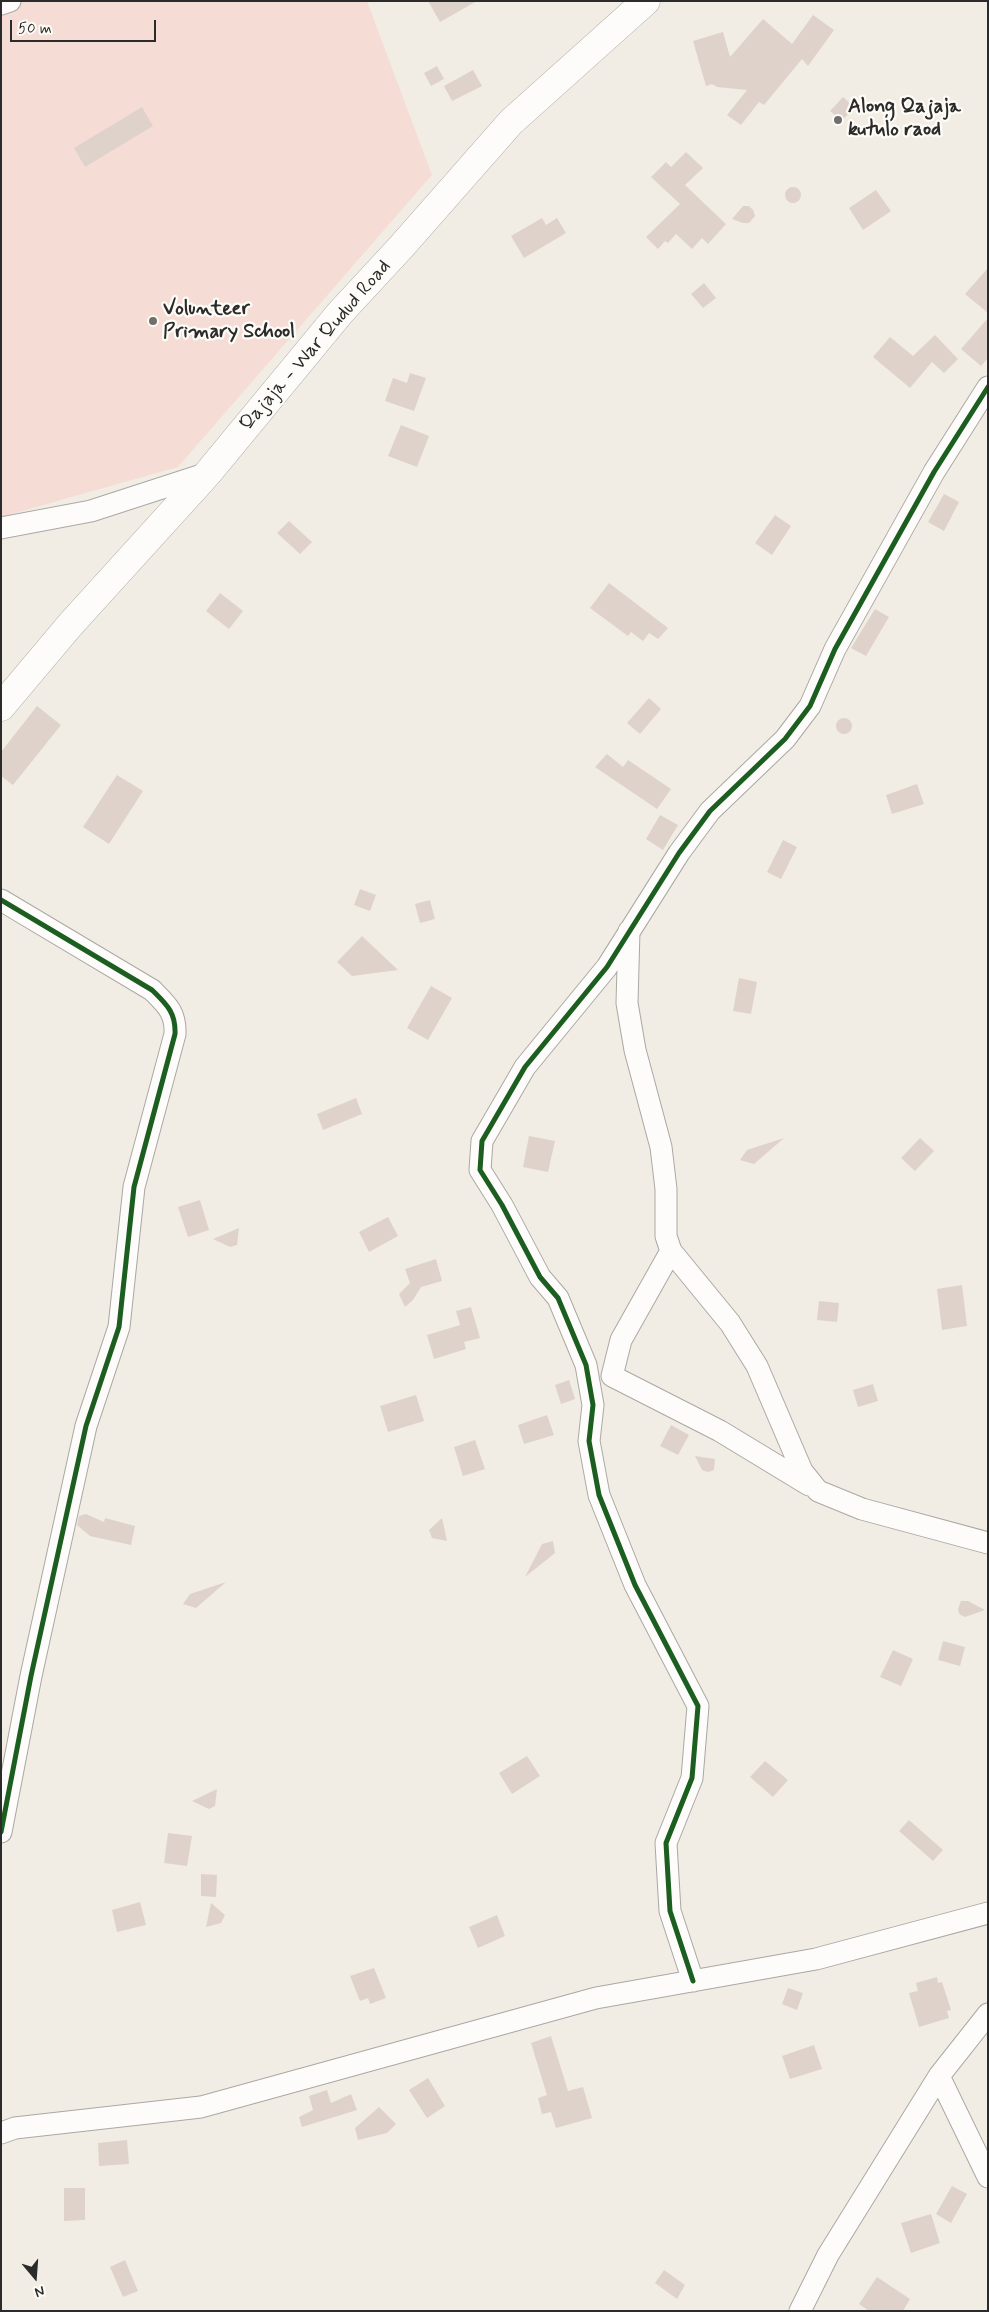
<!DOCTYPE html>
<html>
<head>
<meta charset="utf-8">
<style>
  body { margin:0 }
  #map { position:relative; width:989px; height:2312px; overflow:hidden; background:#f2ede4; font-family:Mynerve,sans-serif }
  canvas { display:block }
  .frame { position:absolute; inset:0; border:2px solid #2b2b2b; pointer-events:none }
  .north { position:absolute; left:10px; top:2252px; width:50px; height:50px; -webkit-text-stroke:4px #fdfcf7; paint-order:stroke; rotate:162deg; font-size:14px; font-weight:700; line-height:20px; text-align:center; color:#2b2b2b }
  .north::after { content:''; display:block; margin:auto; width:18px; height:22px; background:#2b2b2b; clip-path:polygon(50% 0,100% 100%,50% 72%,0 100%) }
  .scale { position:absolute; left:10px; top:20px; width:146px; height:22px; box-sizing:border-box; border:2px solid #2b2b2b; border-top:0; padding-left:6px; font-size:15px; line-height:18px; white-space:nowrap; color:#2b2b2b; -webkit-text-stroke:4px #fdfcf7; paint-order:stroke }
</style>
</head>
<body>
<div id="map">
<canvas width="989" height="2312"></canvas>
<div class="frame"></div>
<div class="north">N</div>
<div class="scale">50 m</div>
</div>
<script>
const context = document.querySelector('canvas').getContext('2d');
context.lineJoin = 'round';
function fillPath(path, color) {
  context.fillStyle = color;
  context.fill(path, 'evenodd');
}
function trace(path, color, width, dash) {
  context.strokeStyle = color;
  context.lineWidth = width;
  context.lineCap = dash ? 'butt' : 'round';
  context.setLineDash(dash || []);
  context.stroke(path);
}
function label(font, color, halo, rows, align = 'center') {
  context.font = font + ' Mynerve,sans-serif';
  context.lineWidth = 4.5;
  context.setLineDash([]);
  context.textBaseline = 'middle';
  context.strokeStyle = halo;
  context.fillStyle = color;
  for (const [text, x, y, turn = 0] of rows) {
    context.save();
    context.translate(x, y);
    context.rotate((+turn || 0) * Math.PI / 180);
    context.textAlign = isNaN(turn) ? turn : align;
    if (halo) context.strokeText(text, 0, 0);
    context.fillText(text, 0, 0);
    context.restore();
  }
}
fillPath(new Path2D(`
  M1 1H367L432 175 178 467 1 517Z`), '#f5ddd6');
fillPath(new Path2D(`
  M428 1H477L440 22Z
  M813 15 834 30 808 66 802 59 764 105 759 102 741 125 727 115 747 90 717 87 712 84 706 86 693 41 723 32 730 57 763 19 792 44Z
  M437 66 444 79 431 86 424 73Z
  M473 70 482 86 452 101 444 86Z
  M843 97 854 107 842 121 830 111Z
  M142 107 153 126 85 167 74 148Z
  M686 152 703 168 685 185 726 224 708 244 702 238 692 249 676 234 668 243 665 241 658 249 646 237 680 204 651 177 666 162 671 167Z
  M785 195a8 8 0 1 1 16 0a8 8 0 1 1-16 0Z
  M876 190 891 211 863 230 849 208Z
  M743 206H749L753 210 755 216 749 223H743L732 219Z
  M542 218 546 225 557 218 566 233 524 258 511 236Z
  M988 268V313L965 294Z
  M704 283 716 298 703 308 691 294Z
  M988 318V358L981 366 961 349Z
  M935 335 958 359 944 373 932 362 910 388 873 357 890 337 913 356Z
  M410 373 426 378 414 411 385 401 393 378 407 383Z
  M401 425 429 436 417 467 388 456Z
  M944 494 959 502 944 531 928 522Z
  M775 515 791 526 772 555 755 543Z
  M289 521 312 542 300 554 277 533Z
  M609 583 668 628 658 639 649 633 643 641 631 632 628 636 590 608Z
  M220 593 243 611 229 629 206 611Z
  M875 609 889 617 866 656 851 648Z
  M649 698 661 709 640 734 627 723Z
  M37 706 61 725 13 785 1 776V752Z
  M836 726a8 8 0 1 1 16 0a8 8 0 1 1-16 0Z
  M607 754 623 767 628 760 671 789 657 809 595 767Z
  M117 775 143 791 109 844 83 827Z
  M917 784 924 804 892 814 886 795Z
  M660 815 678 825 663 850 646 839Z
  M783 840 797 847 781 879 767 872Z
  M360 889 376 895 370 911 354 905Z
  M430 900 435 919 420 923 415 904Z
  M362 936 398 970 352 976 337 962Z
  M739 978 757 982 751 1014 733 1011Z
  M431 986 452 998 428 1040 407 1028Z
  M356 1098 362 1114 323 1130 317 1114Z
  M529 1136 555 1141 548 1172 523 1167Z
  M784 1138 754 1164 740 1160 747 1150Z
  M920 1138 934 1151 915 1171 901 1158Z
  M200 1200 209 1230 188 1237 178 1207Z
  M388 1217 398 1236 369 1252 359 1232Z
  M239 1228 237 1245 230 1247 213 1239Z
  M436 1259 442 1281 421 1287 413 1300 405 1307 399 1294 410 1283 405 1269Z
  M962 1285 967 1326 942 1330 937 1289Z
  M819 1301 839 1303 837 1322 817 1320Z
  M471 1307 480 1338 464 1342 466 1349 434 1359 427 1335 460 1325 456 1311Z
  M569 1380 575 1399 561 1404 555 1385Z
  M873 1384 878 1401 858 1407 853 1390Z
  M416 1395 424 1421 388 1432 380 1406Z
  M547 1415 554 1435 524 1444 518 1425Z
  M671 1425 689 1435 678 1455 660 1446Z
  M475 1440 485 1469 463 1476 454 1447Z
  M695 1456 715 1459 714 1470 708 1472 702 1470Z
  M86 1514 104 1522 105 1518 135 1526 131 1545 90 1536 77 1525 79 1516Z
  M442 1518 447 1541 432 1538 429 1530Z
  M553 1541 555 1553 525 1577 542 1544Z
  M226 1582 196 1608 183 1604 190 1594Z
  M961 1601H968L985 1610 965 1617 959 1614 958 1609Z
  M943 1641 965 1647 960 1666 938 1660Z
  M893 1650 913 1659 901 1686 880 1677Z
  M527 1756 540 1776 512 1794 499 1773Z
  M765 1761 788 1780 773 1797 750 1777Z
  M217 1789 215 1806 209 1809 192 1801Z
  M909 1820 943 1850 933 1861 899 1831Z
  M168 1833 192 1836 187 1866 164 1863Z
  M201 1874 217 1875 216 1897 201 1896Z
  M140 1902 146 1925 117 1932 112 1910Z
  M211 1903 225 1915 221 1923 206 1927Z
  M497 1915 505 1936 478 1948 469 1927Z
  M374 1968 386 1998 370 2004 368 1998 360 2001 350 1976Z
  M937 1977 938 1983 942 1982 951 2010 947 2011 949 2018 919 2027 909 1993 918 1991 916 1983Z
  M788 1988 803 1993 797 2010 782 2004Z
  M551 2036 568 2091 583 2087 592 2118 556 2128 551 2112 542 2114 538 2098 547 2095 531 2043Z
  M814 2045 822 2069 790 2079 782 2056Z
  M428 2078 445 2106 427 2118 409 2090Z
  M327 2090 331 2103 351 2094 357 2110 302 2127 299 2117 313 2110 309 2096Z
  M379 2107 396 2124 387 2133 358 2140 355 2128Z
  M127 2140 129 2164 99 2166 98 2143Z
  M952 2186 967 2194 951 2223 936 2214Z
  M64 2188H85V2220L64 2221Z
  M931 2214 940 2243 911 2253 901 2223Z
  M125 2260 138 2291 123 2297 110 2267Z
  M664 2270 685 2285 677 2299 655 2283Z
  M877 2277 910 2299 903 2311H869L859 2304Z`), '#dfd2cb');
const minor = new Path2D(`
  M1 4 10 1
  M1 528 91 511 208 473
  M1 900 152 990C166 1004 176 1012 175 1034L134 1187 119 1327 86 1426 31 1676 1 1832
  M629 931 627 1003 635 1050 661 1147 666 1189V1236L671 1251 730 1323 757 1366 802 1471 818 1491 862 1509 988 1543
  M671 1251 621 1340 612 1376 720 1431 809 1485
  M693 1981 670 1911 666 1843 692 1778 698 1706 635 1585 599 1495 589 1441 593 1405 586 1365 558 1298 540 1277 502 1205 480 1170 482 1141 525 1067 607 967 679 853 710 811 785 739 810 706 835 649 934 472 988 387
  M939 2076 988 2177
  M1 2133 15 2128 201 2107 596 1998 816 1959 988 1913
  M800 2311 828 2255 939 2076 988 2014`);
const tertiary = new Path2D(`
  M1 707 70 625 208 473 340 313 402 246 511 122 646 1`);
trace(minor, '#aaa8a3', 23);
trace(tertiary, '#aaa8a3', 29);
trace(minor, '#fdfcfb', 21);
trace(tertiary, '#fdfcfb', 28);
trace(new Path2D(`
  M1 900 152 990C166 1004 176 1012 175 1034L134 1187 119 1327 86 1426 31 1676 1 1832
  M693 1981 670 1911 666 1843 692 1778 698 1706 635 1585 599 1495 589 1441 593 1405 586 1365 558 1298 540 1277 502 1205 480 1170 482 1141 525 1067 607 967 679 853 710 811 785 739 810 706 835 649 934 472 988 387`), '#1b5e20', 5);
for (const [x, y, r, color] of [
  [838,120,5,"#716f6c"],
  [153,321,5,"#716f6c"]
]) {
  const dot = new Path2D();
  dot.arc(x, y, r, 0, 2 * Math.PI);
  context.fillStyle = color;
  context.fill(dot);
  trace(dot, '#fdfcf7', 2);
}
label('bold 20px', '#2b2b2b', '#fdfcf7', [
  ["Along Qajaja",848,108],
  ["kutulo raod",848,131],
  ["Volunteer",163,310],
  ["Primary School",163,333]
], 'left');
label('20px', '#2b2b2b', '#fdfcf7', [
  ["Qajaja - War Qudud Road",316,346,-49]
]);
</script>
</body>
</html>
